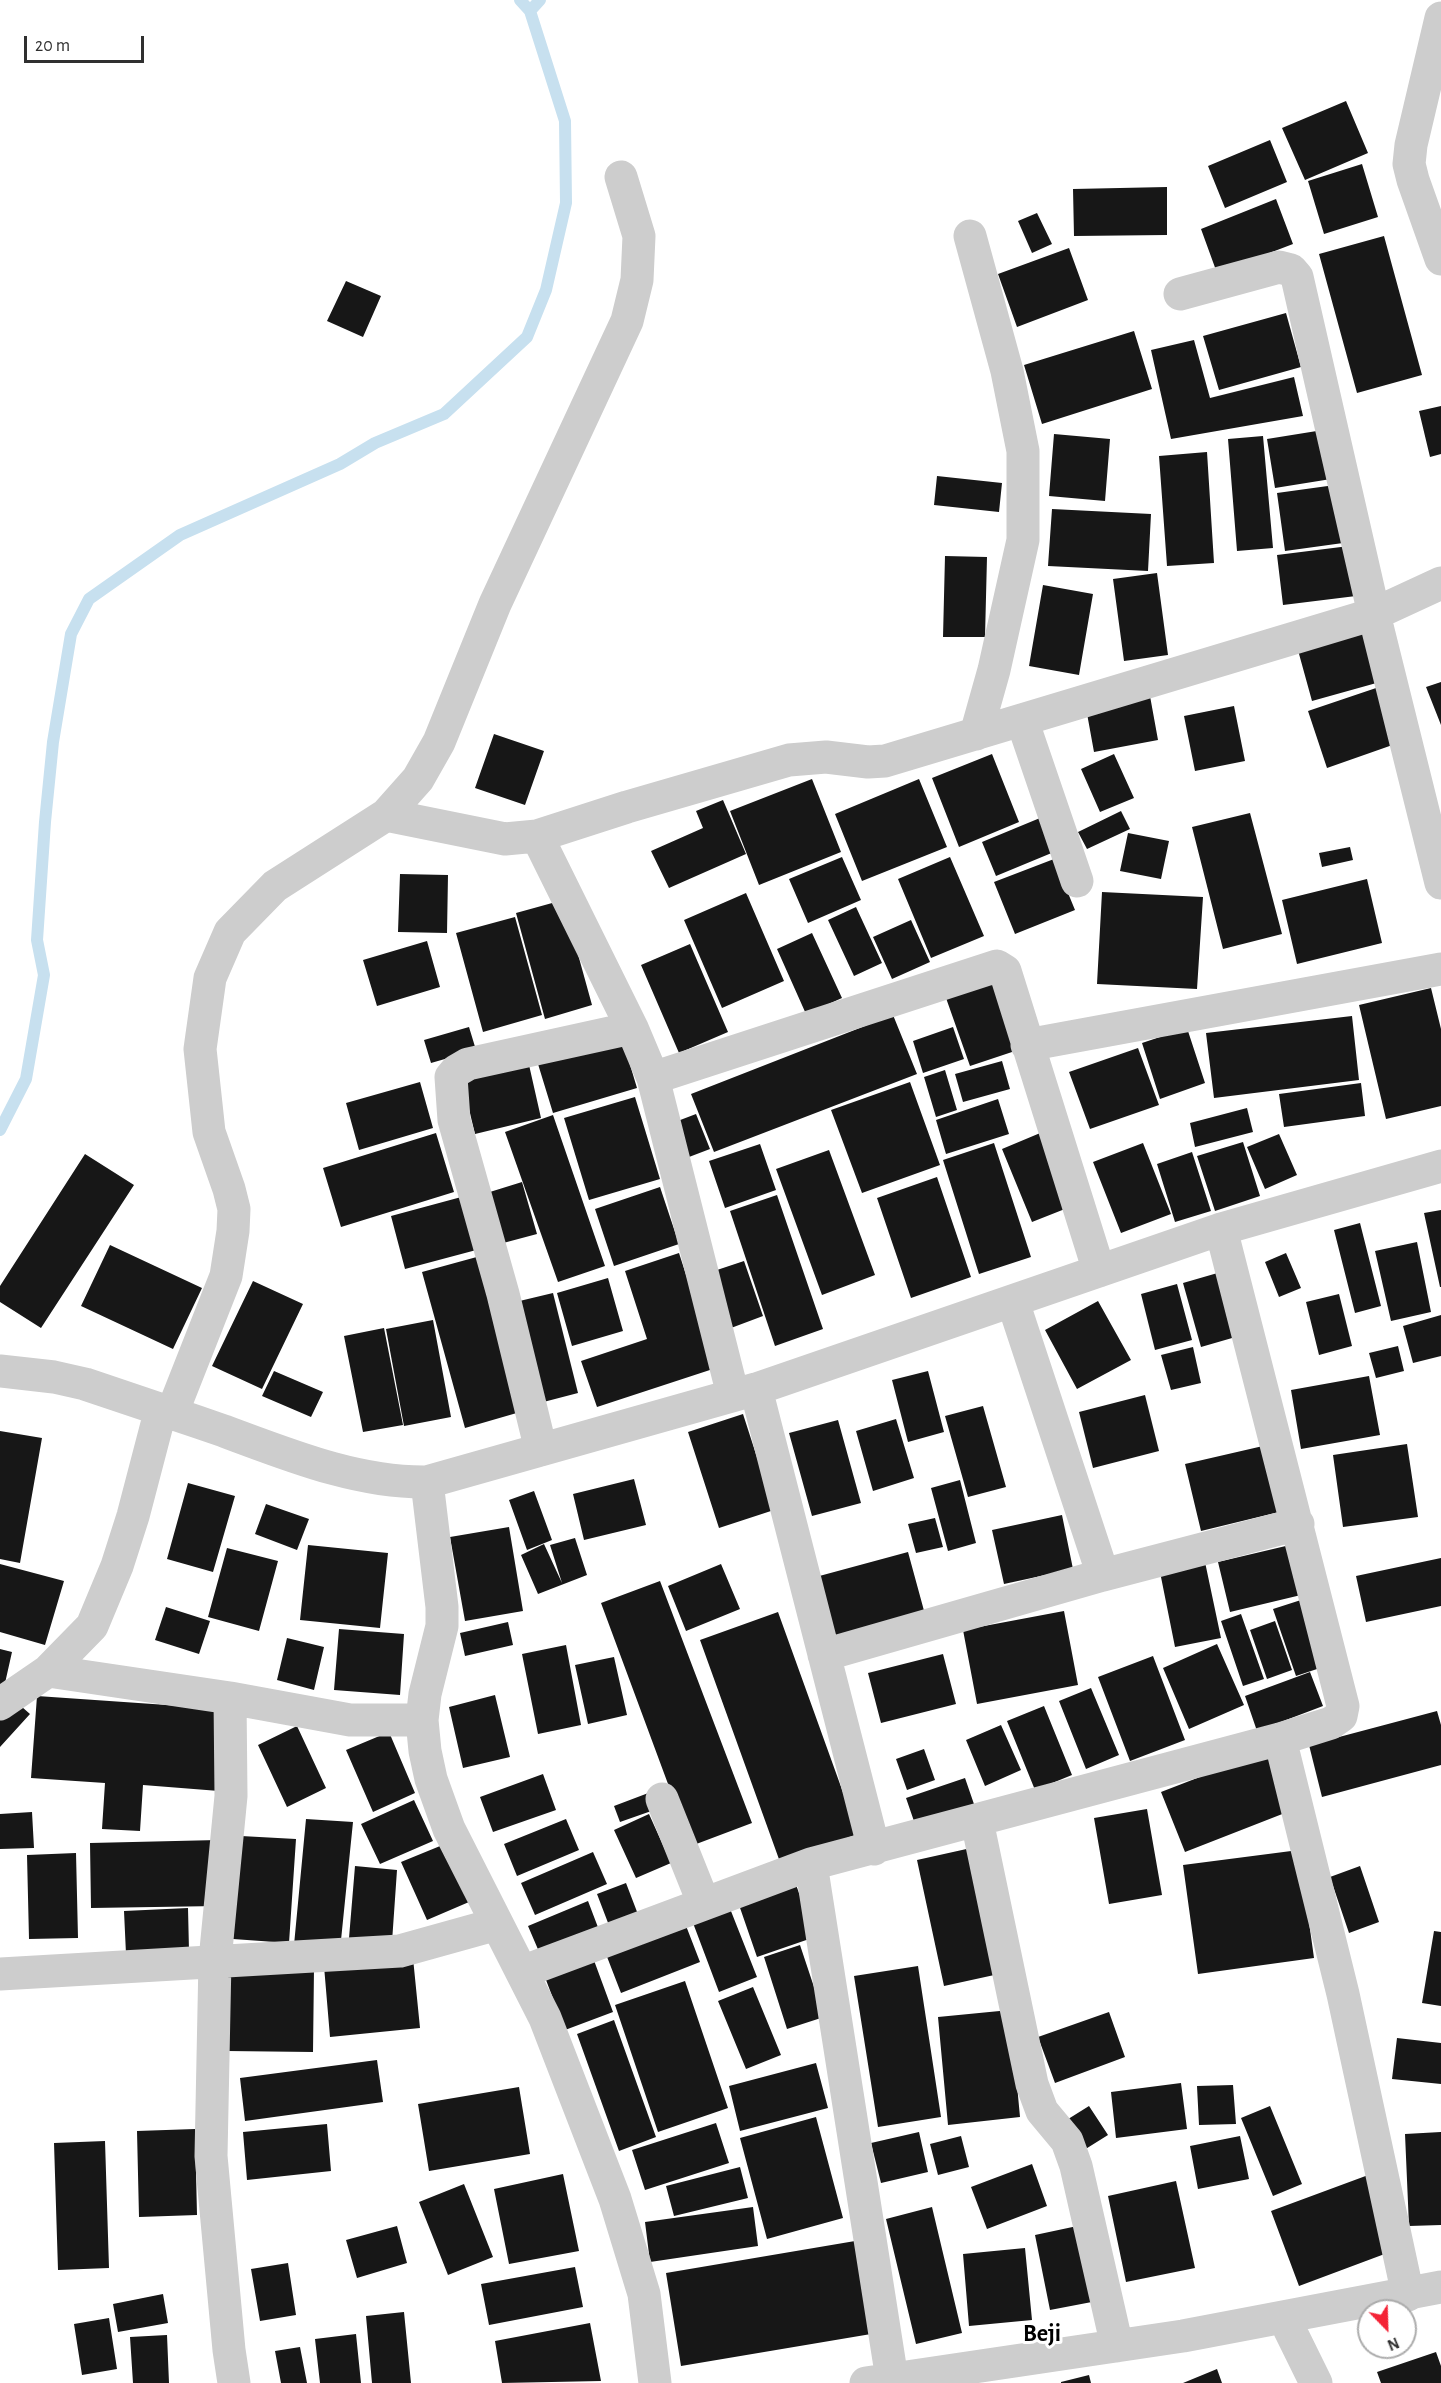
<!DOCTYPE html>
<html>
<head>
<meta charset="utf-8">
<style>
  body { margin:0 }
  #map { position:relative; width:1441px; height:2383px; overflow:hidden; background:#fff; font-family:"Alegreya Sans",sans-serif }
  canvas { display:block }
  .north { position:absolute; left:1357px; top:2299px; width:60px; height:60px; box-sizing:border-box; background:#fff; border:2px solid #acacac; border-radius:50%; rotate:157deg; font-size:16px; font-weight:700; line-height:24px; text-align:center; color:#303030 }
  .north::after { content:''; display:block; margin:auto; width:21px; height:27px; background:#f42436; clip-path:polygon(50% 0,100% 100%,50% 72%,0 100%) }
  .scale { position:absolute; left:24px; top:36px; width:120px; height:27px; box-sizing:border-box; border:3px solid #303030; border-top:0; padding-left:8px; font-size:18px; line-height:21px; white-space:nowrap; color:#303030; -webkit-text-stroke:4px #fff; paint-order:stroke }
</style>
</head>
<body>
<div id="map">
<canvas width="1441" height="2383"></canvas>
<div class="north">N</div>
<div class="scale">20 m</div>
</div>
<script>
const context = document.querySelector('canvas').getContext('2d');
context.lineJoin = 'round';
function trace(path, color, width, dash) {
  context.strokeStyle = color;
  context.lineWidth = width;
  context.lineCap = dash ? 'butt' : 'round';
  context.setLineDash(dash || []);
  context.stroke(path);
}
function fillPath(path, color) {
  context.fillStyle = color;
  context.fill(path, 'evenodd');
}
function label(font, color, halo, rows, align = 'center') {
  context.font = font + ' "Alegreya Sans",sans-serif';
  context.lineWidth = 6;
  context.setLineDash([]);
  context.textBaseline = 'middle';
  context.strokeStyle = halo;
  context.fillStyle = color;
  for (const [text, x, y, turn = 0] of rows) {
    context.save();
    context.translate(x, y);
    context.rotate((+turn || 0) * Math.PI / 180);
    context.textAlign = isNaN(turn) ? turn : align;
    if (halo) context.strokeText(text, 0, 0);
    context.fillText(text, 0, 0);
    context.restore();
  }
}
trace(new Path2D(`
  M530 11 540 0
  M0 1130 26 1079 44 975 37 940 45 822 53 742 71 634 89 599 180 535 340 464 375 443 444 414 527 337 546 290 566 203 565 121 530 11 520 0`), '#c7e0ef', 12);
fillPath(new Path2D(`
  M1346 101 1368 153 1305 180 1282 128Z
  M1270 140 1287 182 1225 208 1208 166Z
  M1362 164 1378 217 1324 234 1308 181Z
  M1167 187V235L1074 236 1073 189Z
  M1276 199 1293 244 1217 273 1201 229Z
  M1037 213 1052 244 1032 253 1018 221Z
  M1384 236 1422 375 1357 393 1319 254Z
  M1069 248 1088 300 1017 327 998 274Z
  M346 281 381 296 363 337 327 321Z
  M1286 313 1301 367 1219 390 1203 336Z
  M1134 331 1152 389 1042 424 1024 365Z
  M1194 340 1210 398 1294 377 1303 416 1171 439 1151 350Z
  M1441 406V454L1430 457 1419 411Z
  M1323 430 1331 479 1275 488 1267 439Z
  M1054 434 1110 439 1105 501 1049 496Z
  M1263 436 1273 548 1237 551 1228 439Z
  M1207 452 1214 563 1167 566 1159 456Z
  M937 476 1002 483 999 512 934 505Z
  M1335 485 1343 543 1285 551 1277 493Z
  M1052 509 1151 514 1148 571 1048 566Z
  M1349 546 1356 596 1283 605 1277 555Z
  M945 556 987 557 985 637H943Z
  M1157 573 1168 655 1124 661 1113 579Z
  M1043 585 1093 594 1079 675 1029 666Z
  M1364 624 1380 682 1312 701 1296 643Z
  M1441 682V725L1426 687Z
  M1382 686 1401 742 1327 768 1308 711Z
  M1150 696 1158 740 1094 752 1086 708Z
  M1234 706 1245 761 1195 771 1184 716Z
  M494 734 544 751 525 805 475 788Z
  M992 754 1019 822 959 847 932 778Z
  M1114 754 1134 798 1100 812 1081 769Z
  M812 779 841 852 759 885 730 811Z
  M919 779 947 847 862 881 835 814Z
  M723 800 746 854 669 888 651 851 703 828 696 811Z
  M1121 811 1130 829 1087 849 1078 832Z
  M1250 813 1282 934 1223 949 1192 827Z
  M1040 818 1054 852 996 876 982 842Z
  M1128 833 1169 841 1161 879 1120 871Z
  M1350 847 1353 860 1322 867 1319 853Z
  M842 857 861 900 808 923 789 879Z
  M950 857 984 936 931 958 898 879Z
  M1054 859 1075 910 1015 934 994 882Z
  M400 874 448 875 447 933 398 932Z
  M1367 879 1382 943 1297 964 1282 900Z
  M1102 892 1203 897 1197 989 1097 984Z
  M746 893 784 981 722 1008 684 920Z
  M563 900 592 1005 545 1019 516 913Z
  M856 907 882 963 854 976 828 920Z
  M515 917 542 1015 483 1032 456 933Z
  M911 920 930 962 892 979 873 937Z
  M812 933 842 998 806 1014 777 949Z
  M427 941 440 987 377 1006 363 960Z
  M690 944 728 1032 679 1053 641 965Z
  M997 980 1021 1049 970 1066 946 998Z
  M1431 988 1441 1029V1106L1386 1119 1359 1005Z
  M893 1015 917 1074 714 1152 691 1094Z
  M1352 1016 1359 1080 1214 1098 1206 1033Z
  M469 1027 476 1050 431 1063 424 1040Z
  M953 1027 964 1059 923 1073 913 1041Z
  M1187 1028 1205 1083 1160 1099 1142 1043Z
  M622 1038 637 1088 553 1113 538 1064Z
  M1138 1048 1159 1105 1090 1129 1069 1072Z
  M527 1056 541 1118 475 1134 460 1072Z
  M1002 1061 1010 1089 963 1102 955 1074Z
  M945 1070 957 1110 936 1117 924 1077Z
  M420 1082 433 1128 359 1150 346 1103Z
  M910 1082 940 1165 862 1193 831 1110Z
  M1361 1083 1365 1116 1284 1127 1279 1094Z
  M635 1097 660 1179 589 1200 564 1118Z
  M998 1099 1009 1134 946 1154 936 1120Z
  M1247 1108 1253 1132 1195 1147 1190 1123Z
  M696 1114 710 1149 689 1157 675 1122Z
  M553 1115 605 1266 558 1282 505 1132Z
  M1045 1131 1075 1205 1032 1222 1002 1149Z
  M436 1133 454 1192 341 1227 323 1168Z
  M1279 1134 1297 1175 1265 1189 1247 1147Z
  M1243 1142 1260 1196 1215 1211 1197 1156Z
  M994 1143 1031 1257 979 1274 943 1160Z
  M1143 1143 1171 1214 1121 1233 1093 1162Z
  M760 1144 776 1190 725 1208 709 1161Z
  M829 1150 875 1275 822 1295 776 1169Z
  M1192 1152 1211 1211 1175 1222 1157 1164Z
  M85 1154 134 1185 41 1328 0 1302V1286Z
  M937 1177 971 1277 911 1298 877 1198Z
  M522 1182 537 1234 492 1246 477 1196Z
  M660 1187 679 1244 614 1266 595 1209Z
  M777 1195 823 1329 775 1346 730 1211Z
  M465 1196 480 1249 405 1269 391 1216Z
  M1441 1210V1287H1440L1424 1213Z
  M1360 1223 1381 1306 1355 1313 1334 1230Z
  M1417 1242 1431 1312 1391 1321 1375 1251Z
  M110 1245 202 1288 173 1349 81 1306Z
  M679 1253 716 1368 597 1407 581 1361 647 1339 625 1271Z
  M1286 1253 1301 1288 1279 1297 1265 1262Z
  M484 1255 527 1410 465 1428 422 1272Z
  M744 1261 763 1316 731 1328 711 1272Z
  M1221 1272 1239 1336 1201 1347 1183 1283Z
  M608 1278 623 1331 572 1346 557 1293Z
  M253 1281 303 1304 262 1389 212 1366Z
  M1177 1284 1192 1340 1155 1350 1141 1294Z
  M553 1293 578 1393 532 1405 507 1304Z
  M1339 1294 1352 1346 1319 1355 1306 1302Z
  M1098 1301 1131 1360 1077 1389 1045 1330Z
  M1441 1315V1356L1413 1363 1403 1326Z
  M433 1320 451 1417 404 1426 386 1329Z
  M384 1328 403 1425 363 1432 344 1336Z
  M1398 1346 1404 1371 1376 1378 1369 1353Z
  M1193 1347 1201 1383 1171 1390 1161 1355Z
  M274 1371 323 1392 311 1417 262 1396Z
  M928 1371 944 1432 908 1442 892 1380Z
  M1369 1376 1380 1435 1301 1449 1291 1390Z
  M1145 1395 1159 1451 1093 1468 1079 1412Z
  M983 1406 1006 1487 968 1497 945 1416Z
  M743 1414 774 1510 719 1528 688 1432Z
  M896 1419 914 1478 873 1491 856 1431Z
  M838 1420 861 1503 812 1516 789 1433Z
  M0 1431 42 1438 20 1563 0 1559Z
  M1407 1444 1418 1517 1343 1527 1333 1455Z
  M1263 1446 1279 1512 1201 1531 1185 1464Z
  M634 1479 646 1525 584 1540 573 1494Z
  M960 1480 976 1543 948 1551 931 1488Z
  M188 1483 235 1496 213 1572 167 1559Z
  M534 1491 552 1540 527 1550 509 1500Z
  M266 1504 309 1519 297 1550 255 1534Z
  M1062 1515 1073 1569 1004 1584 992 1530Z
  M935 1518 943 1547 916 1553 908 1524Z
  M509 1527 523 1611 465 1621 450 1537Z
  M575 1538 587 1575 538 1594 521 1555 544 1544 562 1583 550 1545Z
  M308 1545 388 1553 380 1628 300 1620Z
  M1290 1545 1301 1595 1230 1612 1218 1562Z
  M227 1548 278 1561 259 1631 208 1617Z
  M908 1552 926 1618 830 1644 812 1578Z
  M1441 1558V1606L1366 1622 1356 1576Z
  M1205 1562 1221 1638 1175 1647 1160 1572Z
  M0 1564 64 1581 45 1645 0 1632Z
  M721 1564 740 1609 686 1631 668 1586Z
  M660 1581 752 1823 691 1846 601 1603Z
  M1301 1600 1323 1667 1296 1676 1273 1609Z
  M166 1607 210 1621 199 1654 155 1640Z
  M1064 1611 1078 1685 977 1704 963 1630Z
  M778 1612 858 1834 780 1862 700 1640Z
  M1241 1614 1264 1679 1243 1686 1221 1621Z
  M1275 1621 1292 1670 1267 1679 1250 1630Z
  M508 1622 513 1645 465 1656 460 1633Z
  M339 1629 404 1634 400 1695 334 1690Z
  M287 1638 324 1647 314 1690 277 1680Z
  M1217 1644 1244 1705 1189 1729 1163 1668Z
  M566 1645 581 1725 538 1734 522 1654Z
  M0 1649 12 1652 1 1701 0 1700Z
  M943 1654 956 1704 881 1723 868 1673Z
  M1153 1656 1185 1740 1130 1761 1098 1677Z
  M614 1657 627 1715 588 1724 575 1665Z
  M1310 1672 1323 1706 1257 1731 1245 1696Z
  M1091 1688 1119 1755 1086 1769 1059 1701Z
  M495 1695 510 1757 463 1768 449 1707Z
  M37 1696 225 1709 219 1791 143 1785 140 1831 102 1829 105 1783 31 1778Z
  M14 1700 30 1714 0 1747V1716Z
  M1044 1706 1072 1775 1035 1790 1007 1721Z
  M1437 1711 1441 1725V1765L1322 1797 1309 1745Z
  M1001 1725 1021 1770 985 1786 966 1740Z
  M297 1726 326 1788 287 1807 258 1745Z
  M389 1732 415 1793 373 1812 346 1750Z
  M924 1749 935 1780 907 1790 896 1759Z
  M1267 1751 1290 1811 1185 1852 1161 1792Z
  M543 1774 556 1810 493 1832 480 1797Z
  M965 1778 975 1807 916 1827 906 1798Z
  M651 1792 657 1809 620 1822 614 1806Z
  M414 1800 433 1841 380 1864 361 1824Z
  M1147 1809 1162 1895 1109 1904 1094 1818Z
  M32 1812 34 1848 0 1849V1814Z
  M649 1814 671 1863 636 1878 614 1830Z
  M306 1819 353 1822 340 1950 294 1945Z
  M566 1819 579 1850 517 1876 504 1844Z
  M241 1836 296 1839 289 1943 233 1939Z
  M218 1840V1906L91 1908 90 1843Z
  M445 1844 469 1902 427 1920 401 1862Z
  M980 1846 1008 1972 944 1986 917 1860Z
  M1299 1850 1314 1958 1198 1974 1183 1865Z
  M593 1852 607 1884 535 1915 521 1883Z
  M76 1853 78 1938 29 1939 27 1855Z
  M355 1866 397 1870 392 1942 349 1938Z
  M1360 1866 1379 1922 1349 1933 1330 1877Z
  M795 1882 815 1937 757 1957 738 1902Z
  M626 1883 639 1917 610 1928 597 1894Z
  M588 1901 599 1930 540 1954 528 1926Z
  M727 1901 757 1977 719 1992 690 1915Z
  M188 1908 189 1951 126 1954 124 1911Z
  M683 1918 700 1962 621 1993 604 1949Z
  M1434 1931 1441 1932V2006L1422 2003Z
  M800 1945 824 2017 787 2029 764 1957Z
  M592 1955 613 2012 565 2030 543 1972Z
  M413 1958 420 2028 330 2037 324 1966Z
  M918 1966 941 2117 878 2127 854 1976Z
  M228 1968H314L313 2052 227 2051Z
  M685 1981 728 2108 658 2132 615 2005Z
  M753 1987 781 2055 746 2069 718 2001Z
  M1010 2010 1020 2117 948 2125 938 2017Z
  M1109 2012 1125 2057 1055 2083 1038 2037Z
  M614 2020 656 2137 619 2151 577 2034Z
  M1397 2038 1441 2043V2084L1392 2079Z
  M377 2060 383 2102 245 2121 240 2078Z
  M816 2063 828 2108 740 2131 729 2086Z
  M1181 2083 1187 2129 1116 2138 1111 2092Z
  M1233 2085 1236 2124 1199 2125 1197 2086Z
  M519 2087 530 2154 429 2171 418 2104Z
  M1089 2106 1108 2135 1084 2150 1065 2121Z
  M1270 2106 1302 2184 1273 2196 1241 2118Z
  M816 2117 843 2218 767 2239 740 2138Z
  M716 2123 729 2163 645 2190 632 2150Z
  M327 2124 331 2171 247 2180 243 2132Z
  M195 2129 197 2215 139 2217 137 2131Z
  M919 2132 928 2172 881 2183 871 2143Z
  M1441 2132V2225L1409 2226 1405 2134Z
  M961 2136 969 2167 938 2175 930 2144Z
  M1240 2136 1249 2179 1198 2189 1190 2146Z
  M105 2141 109 2268 58 2270 54 2143Z
  M1032 2164 1047 2206 987 2229 971 2187Z
  M740 2167 748 2198 674 2216 666 2186Z
  M563 2174 579 2251 509 2264 494 2189Z
  M1371 2174 1398 2249 1299 2286 1271 2211Z
  M1176 2181 1195 2268 1126 2282 1108 2196Z
  M464 2184 493 2257 448 2275 419 2202Z
  M753 2207 758 2246 650 2262 645 2222Z
  M932 2207 962 2333 916 2344 886 2219Z
  M1082 2225 1097 2301 1050 2310 1035 2235Z
  M397 2226 407 2263 357 2278 346 2240Z
  M861 2240 877 2333 681 2366 666 2273Z
  M1025 2248 1032 2320 969 2326 963 2254Z
  M288 2263 296 2315 260 2321 251 2269Z
  M575 2267 583 2307 489 2325 481 2284Z
  M163 2294 168 2323 118 2332 113 2304Z
  M404 2312 411 2383H372L366 2316Z
  M109 2318 117 2369 82 2375 74 2324Z
  M590 2323 601 2381 502 2383 495 2341Z
  M356 2334 361 2383H320L315 2339Z
  M167 2335 169 2383H133L130 2337Z
  M300 2347 307 2383H281L275 2351Z
  M1436 2352 1441 2366V2383H1381L1377 2372Z
  M1217 2369 1222 2383H1183Z
  M1089 2375 1091 2383H1061V2382Z`), '#171717');
trace(new Path2D(`
  M1441 18 1411 145 1409 164 1413 180 1441 259
  M970 236 1007 371 1023 451V540L994 670 976 734
  M1180 294 1279 267 1291 270 1297 277 1374 614 1441 883
  M1022 720 1077 881
  M386 815 505 839 537 836
  M1027 1045 1441 969
  M653 1078 997 966 1005 971 1099 1271
  M1013 1302 1103 1575 1298 1524
  M0 1371 54 1377 85 1384C132 1400 178 1415 224 1431 289 1455 357 1483 427 1482L756 1389 1221 1229 1441 1166
  M756 1389 874 1849
  M733 1395 653 1078 632 1028 537 836 627 807 789 760 826 757 868 762 885 761 1374 614 1441 583
  M172 1413 226 1276 233 1231 234 1209 229 1189 209 1132 200 1049 210 978 230 932 275 886 386 815 418 779 439 742 495 604 627 321 637 280 639 236 621 177
  M541 1450 503 1294 454 1120 451 1077 456 1071 468 1064 632 1028
  M427 1482 442 1607V1626L425 1694 422 1720 425 1751 431 1779 449 1829 545 2018 615 2199 644 2294 655 2383
  M824 1655 1103 1575
  M48 1671 230 1698 350 1720H422
  M230 1698 231 1796 215 1960 211 2156 229 2350 234 2383
  M0 1704 48 1671 92 1626 117 1566 133 1516 161 1409
  M1280 1739 1343 1994 1408 2295
  M662 1799 704 1904
  M977 1821 1032 2084 1042 2111 1067 2141 1076 2166 1117 2346
  M811 1864 892 2379
  M522 1972 811 1864 1280 1739 1331 1723 1341 1716 1343 1706 1221 1229
  M0 1974 400 1951 497 1924
  M1284 2318 1316 2383
  M866 2383 1183 2336 1441 2287`), '#cdcdcd', 33);
label('bold 24px', '#000', '#fff', [
  ["Beji",1042,2334]
]);
</script>
</body>
</html>
